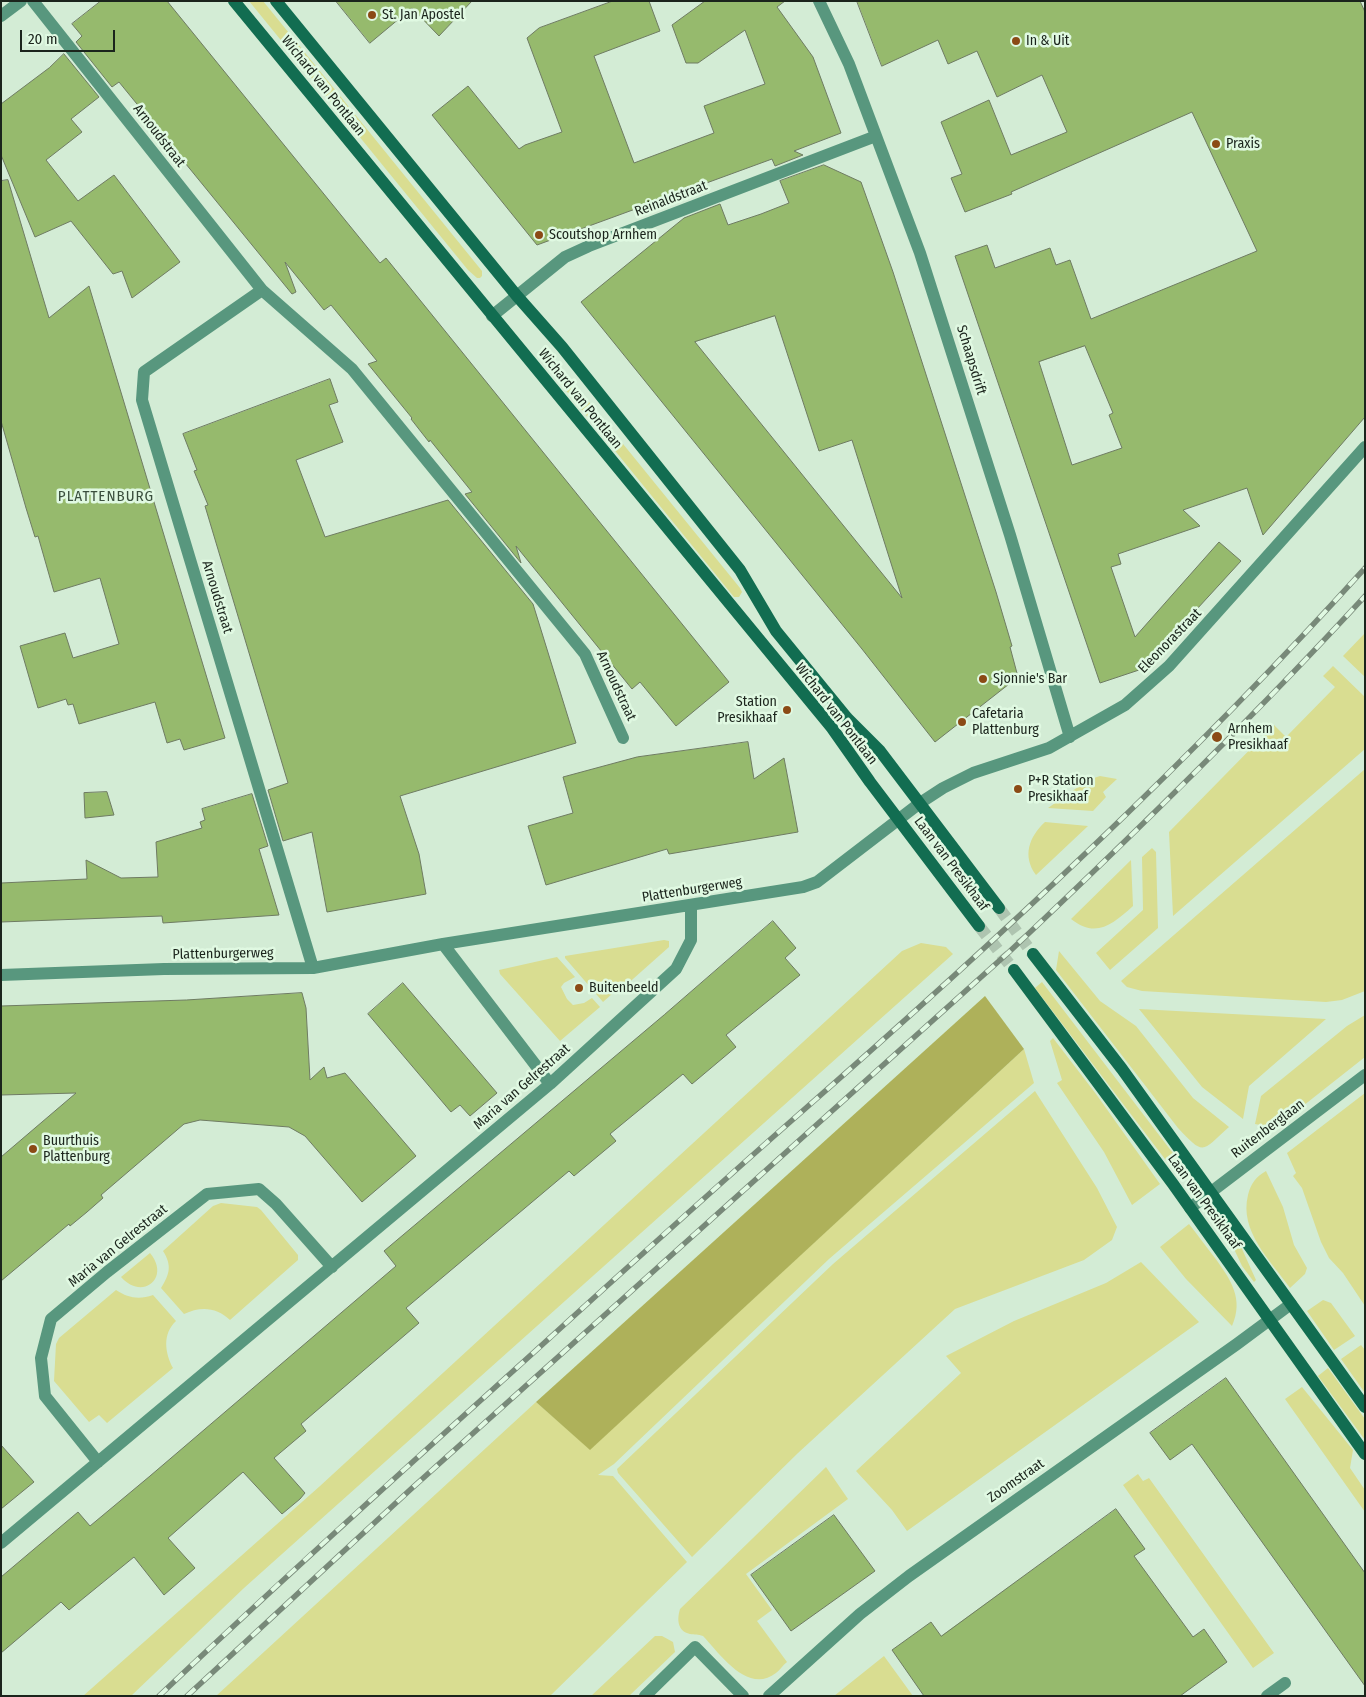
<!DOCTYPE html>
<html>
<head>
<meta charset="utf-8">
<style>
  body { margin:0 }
  #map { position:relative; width:1366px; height:1697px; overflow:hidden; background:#d3ecd5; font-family:"Fira Sans Condensed",sans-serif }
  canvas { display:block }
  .frame { position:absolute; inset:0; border:2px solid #1b241c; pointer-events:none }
  .scale { position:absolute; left:20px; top:30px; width:95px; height:22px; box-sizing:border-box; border:2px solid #1b241c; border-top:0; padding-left:6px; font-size:15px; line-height:18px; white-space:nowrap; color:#1b241c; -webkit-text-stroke:4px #e0f9e2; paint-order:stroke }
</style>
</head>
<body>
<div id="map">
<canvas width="1366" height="1697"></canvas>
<div class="frame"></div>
<div class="scale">20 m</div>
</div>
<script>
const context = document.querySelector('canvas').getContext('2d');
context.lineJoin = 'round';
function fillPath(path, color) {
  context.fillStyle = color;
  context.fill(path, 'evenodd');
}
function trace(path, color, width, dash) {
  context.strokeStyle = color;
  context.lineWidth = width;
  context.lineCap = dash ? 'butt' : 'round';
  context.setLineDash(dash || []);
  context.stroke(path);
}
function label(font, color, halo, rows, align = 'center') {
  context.font = font + ' "Fira Sans Condensed",sans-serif';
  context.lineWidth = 5;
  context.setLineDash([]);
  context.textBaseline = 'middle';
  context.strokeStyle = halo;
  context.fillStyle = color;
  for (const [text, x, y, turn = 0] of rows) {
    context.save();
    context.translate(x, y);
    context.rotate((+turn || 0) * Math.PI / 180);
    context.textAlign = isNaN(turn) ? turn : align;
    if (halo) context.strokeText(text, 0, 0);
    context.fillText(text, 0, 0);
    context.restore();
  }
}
fillPath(new Path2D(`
  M249 1H263L482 271V276L480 278H477L468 270Z
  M563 370 740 588 742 592 739 597H734L555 377Z
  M1365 633V677L1343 656Z
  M1333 666 1365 697V749L1173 916 1169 832 1274 725 1286 737 1335 687 1323 676Z
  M1365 769V991L1342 1000 1326 1002 1142 991 1127 987 1121 981Z
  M1100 776 1117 779 1103 792 1106 797 1093 811 1048 808 1088 780Z
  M1045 822 1088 826 1036 875C1022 856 1029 837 1045 822Z
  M1152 848 1156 852 1158 928 1110 970 1096 953 1143 910 1142 857Z
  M1131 860 1133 906C1113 924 1096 939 1071 919Z
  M664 940 669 941V947L624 987 622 985 603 1002 565 958V956Z
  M921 943 946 947 953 954 244 1588 131 1696H83L320 1486 902 951Z
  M1059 951 1100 1001 1136 1026 1193 1098 1229 1127C1202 1151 1205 1157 1178 1128L1056 970Z
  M557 957 575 977 564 983 561 987 567 999 573 1005 584 1003 592 998 600 1007 560 1041 500 974 499 970Z
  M1042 982 1182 1165 1174 1171 1035 988Z
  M1139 1009 1326 1019 1249 1086 1243 1119 1202 1087Z
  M1365 1015V1057L1275 1128 1255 1124 1261 1096 1347 1026Z
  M1053 1038 1096 1094 1160 1184 1132 1205 1104 1152 1057 1083 1062 1080 1050 1041Z
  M1024 1049 1034 1083 829 1259 614 1464 598 1475 613 1476 687 1562 550 1696H216L536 1402 590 1449Z
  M1035 1091 1097 1188 1117 1227 1112 1240 1084 1260 955 1309 798 1453 692 1557 618 1473 617 1469 833 1264Z
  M1365 1093V1306L1343 1273 1329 1258 1321 1242 1302 1188 1293 1176 1296 1173 1287 1153Z
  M1266 1171 1283 1207 1294 1245 1307 1268 1305 1274 1290 1288C1270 1260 1239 1231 1248 1195 1251 1183 1256 1177 1266 1171Z
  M221 1203 257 1207 261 1210 298 1255V1260L230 1320C217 1307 200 1306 184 1314L161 1288C170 1274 172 1265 163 1251L213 1206Z
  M1189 1224C1198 1235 1206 1247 1215 1258 1231 1280 1244 1299 1232 1326L1186 1279 1160 1247Z
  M1226 1228 1228 1229 1242 1249 1256 1280 1254 1282 1242 1266 1226 1232Z
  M150 1253C171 1278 142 1301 121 1277Z
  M1141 1262 1199 1322 907 1531 892 1510 856 1471 961 1373 946 1356 1014 1321 1106 1283Z
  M116 1290C128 1298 139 1300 153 1295L176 1321C162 1334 165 1353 173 1368L107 1423 99 1415 89 1422 54 1381 56 1344 59 1338Z
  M1323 1300 1331 1303 1355 1336 1334 1350 1307 1311Z
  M1361 1345 1365 1350V1393L1341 1359Z
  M1328 1368 1365 1419V1440L1318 1376Z
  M1302 1387 1353 1450 1350 1468 1365 1490V1512L1285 1399Z
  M826 1467 848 1499 746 1574 772 1610 757 1621 787 1662C783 1665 780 1670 776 1673 748 1695 720 1654 703 1636 698 1634 695 1635 690 1634 677 1631 677 1619 680 1609Z
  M1138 1474 1143 1481 1149 1478 1274 1653 1253 1668 1123 1485Z
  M655 1636H662L673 1642 675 1652 629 1696H591Z
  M884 1656 913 1696H834Z`), '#d9dd91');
fillPath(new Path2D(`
  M985 996 1024 1049 590 1450 536 1402Z`), '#aeb15a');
const building = new Path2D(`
  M101 1H167L380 263 386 258 729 682 676 726 640 682 632 689 516 546 521 563 465 494 472 492 430 440 429 442 411 419 412 418 368 364 377 361 331 305 324 310 285 262 296 292 292 294 119 82 112 87 76 42 82 36 72 24Z
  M336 1H472L439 36 412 8 370 43Z
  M613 1H649L660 31 594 56 634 163 714 133 704 106 765 84 745 30 698 63H686L672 25 705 1H785L777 7 813 57 841 133 794 151 803 155 775 166 772 159 537 245 432 115 468 86 519 149 525 145 562 132 527 38 539 28Z
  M857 1H1360L1365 12V417L1263 535 1247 488 1183 510 1200 526 1118 554 1121 564 1111 567 1135 637 1219 542 1241 561 1142 669 1100 683 955 256 987 245 995 268 1050 248 1056 265 1070 260 1091 319 1257 251 1192 112 1011 192 1012 194 965 212 951 178 962 174 941 122 989 100 1011 155 1067 132 1042 75 997 97 977 51 948 64 938 40 882 66ZM1085 346 1113 413 1109 415 1122 448 1072 465 1039 362Z
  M64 54 99 97 71 119 82 132 46 160 78 201 114 175 180 262 132 298 122 271 113 274 71 221 35 237 1 155V104L49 68Z
  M824 165 861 182 893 272 996 592 1012 646 1010 647 1018 677 935 742 862 649 581 302 684 218 720 204 728 225 761 214 789 203 780 181ZM775 316 819 451 852 440 902 598 695 342Z
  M8 180 49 318 89 286 225 738 184 750 180 739 167 743 155 702 79 724 73 704 68 705 66 699 38 708 20 646 65 633 73 658 119 644 100 578 54 592 38 536 35 537 26 508 1 421V181Z
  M330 379 338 402 329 405 343 442 296 460 325 537 448 500 533 604 576 743 400 796 419 854 426 894 327 912 312 832 283 841 268 790 288 783 205 506 208 505 194 471 197 470 183 434Z
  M748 742 754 779 784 758 798 832 669 854 667 849 546 885 528 826 573 813 563 777 637 757Z
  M107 792 114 815 85 818 84 793Z
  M252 794 268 846 259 849 279 915 163 923 162 916 1 922V883L87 879 86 860 121 878 158 877 156 842 202 828 200 822 205 820 202 809Z
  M773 921 796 948 785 958 800 975 726 1035 736 1047 692 1084 683 1074 610 1134 616 1141 574 1176 569 1171 406 1308 419 1323 301 1424 306 1431 274 1458 305 1493 300 1499 282 1514 243 1472 168 1538 195 1568 164 1595 134 1557 69 1610 61 1602 1 1653V1577L78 1512 90 1526 150 1476 396 1266 384 1251 664 1015Z
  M403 983 497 1093 470 1116 460 1105 451 1112 368 1014Z
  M302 993 306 1008 310 1080 324 1067 327 1078 345 1073 416 1156 362 1202 305 1136 289 1127 200 1120 184 1124 101 1195 103 1198 87 1212 70 1226 69 1224 1 1281V1157L76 1093 1 1095V1006L186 1000Z
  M1226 1378 1365 1573V1686L1192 1444 1170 1460 1150 1433Z
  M1 1445 34 1482 1 1509Z
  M1116 1509 1145 1549 1134 1556 1193 1637 1204 1629 1227 1662 1180 1696H924L892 1650 931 1622 941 1636Z
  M834 1515 875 1571 791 1631 751 1575Z`);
fillPath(building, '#96ba6d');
trace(building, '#6e7b62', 1);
trace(new Path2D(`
  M999 908 1033 954
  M979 926 1014 970`), '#aec4b0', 12, [12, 6]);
trace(new Path2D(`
  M33 1 262 290 352 369 585 654 623 738
  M819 1 849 64 920 253 1010 535 1070 737
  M1 16 21 1
  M262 290 144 372 142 400 313 968
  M492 316 565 257 589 246 876 136
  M443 944 550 1084
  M1 975 164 969 313 968 443 944 803 887 817 882 920 803 943 788 973 773 1049 748 1125 705 1169 666 1365 447
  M1190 1208 1365 1075
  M98 1462 45 1396 41 1358 51 1319 107 1272 207 1194 259 1189 276 1204 332 1267
  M1 1543 550 1084 676 969 691 940V905
  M645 1696 695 1647 743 1696
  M769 1696 860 1614 909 1576 1237 1344 1291 1304
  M1267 1696 1285 1683`), '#58977e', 12);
trace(new Path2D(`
  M234 1 832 728 870 782 979 926
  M276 1 517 296 562 347 740 570 776 631 847 718 880 751 999 908
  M1033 954 1122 1069 1365 1407
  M1014 970 1173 1184 1365 1454`), '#126d51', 12);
const rail = new Path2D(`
  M159 1696C281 1580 407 1467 532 1354 620 1274 708 1194 798 1115 994 943 1190 762 1365 568
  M187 1696 411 1489 1009 952C1131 837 1251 720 1365 596`);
trace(rail, '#788979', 5.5);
trace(rail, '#e0f9e2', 4, [11]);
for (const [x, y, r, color] of [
  [372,15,5,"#8b4a15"],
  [1016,41,5,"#8b4a15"],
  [1216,144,5,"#8b4a15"],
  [539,235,5,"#8b4a15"],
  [983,679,5,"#8b4a15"],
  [787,710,5,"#8b4a15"],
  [962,722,5,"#8b4a15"],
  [1217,737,6,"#8b4a15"],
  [1018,789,5,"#8b4a15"],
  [579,988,5,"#8b4a15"],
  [33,1149,5,"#8b4a15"]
]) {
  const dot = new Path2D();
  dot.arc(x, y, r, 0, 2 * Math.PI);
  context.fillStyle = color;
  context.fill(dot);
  trace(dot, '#e0f9e2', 2);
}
label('14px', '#1b241c', '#e0f9e2', [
  ["St. Jan Apostel",382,15],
  ["In & Uit",1026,41],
  ["Praxis",1226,144],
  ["Scoutshop Arnhem",549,235],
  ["Sjonnie's Bar",993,679],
  ["Station",777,702,"right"],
  ["Presikhaaf",777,718,"right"],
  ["Cafetaria",972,714],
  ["Plattenburg",972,730],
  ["Arnhem",1228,729],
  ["Presikhaaf",1228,745],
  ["P+R Station",1028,781],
  ["Presikhaaf",1028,797],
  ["Buitenbeeld",589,988],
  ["Buurthuis",43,1141],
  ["Plattenburg",43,1157]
], 'left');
label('14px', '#1b241c', '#e0f9e2', [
  ["Wichard van Pontlaan",323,86,51],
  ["Arnoudstraat",159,136,52],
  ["Reinaldstraat",671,199,-21],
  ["Schaapsdrift",971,360,73],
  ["Wichard van Pontlaan",580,399,51],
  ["Arnoudstraat",217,597,73],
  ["Eleonorastraat",1170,641,-46],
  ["Arnoudstraat",616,686,65],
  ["Wichard van Pontlaan",836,714,52],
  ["Laan van Presikhaaf",951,864,53],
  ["Plattenburgerweg",692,890,-9],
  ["Plattenburgerweg",223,954,-1],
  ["Maria van Gelrestraat",522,1087,-41],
  ["Ruitenberglaan",1268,1129,-37],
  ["Laan van Presikhaaf",1204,1202,54],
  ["Maria van Gelrestraat",118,1246,-39],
  ["Zoomstraat",1016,1481,-35]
]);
context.letterSpacing = '1px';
label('15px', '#3a4f3d', '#e0f9e2', [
  ["PLATTENBURG",106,497]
]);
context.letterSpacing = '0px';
</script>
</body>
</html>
